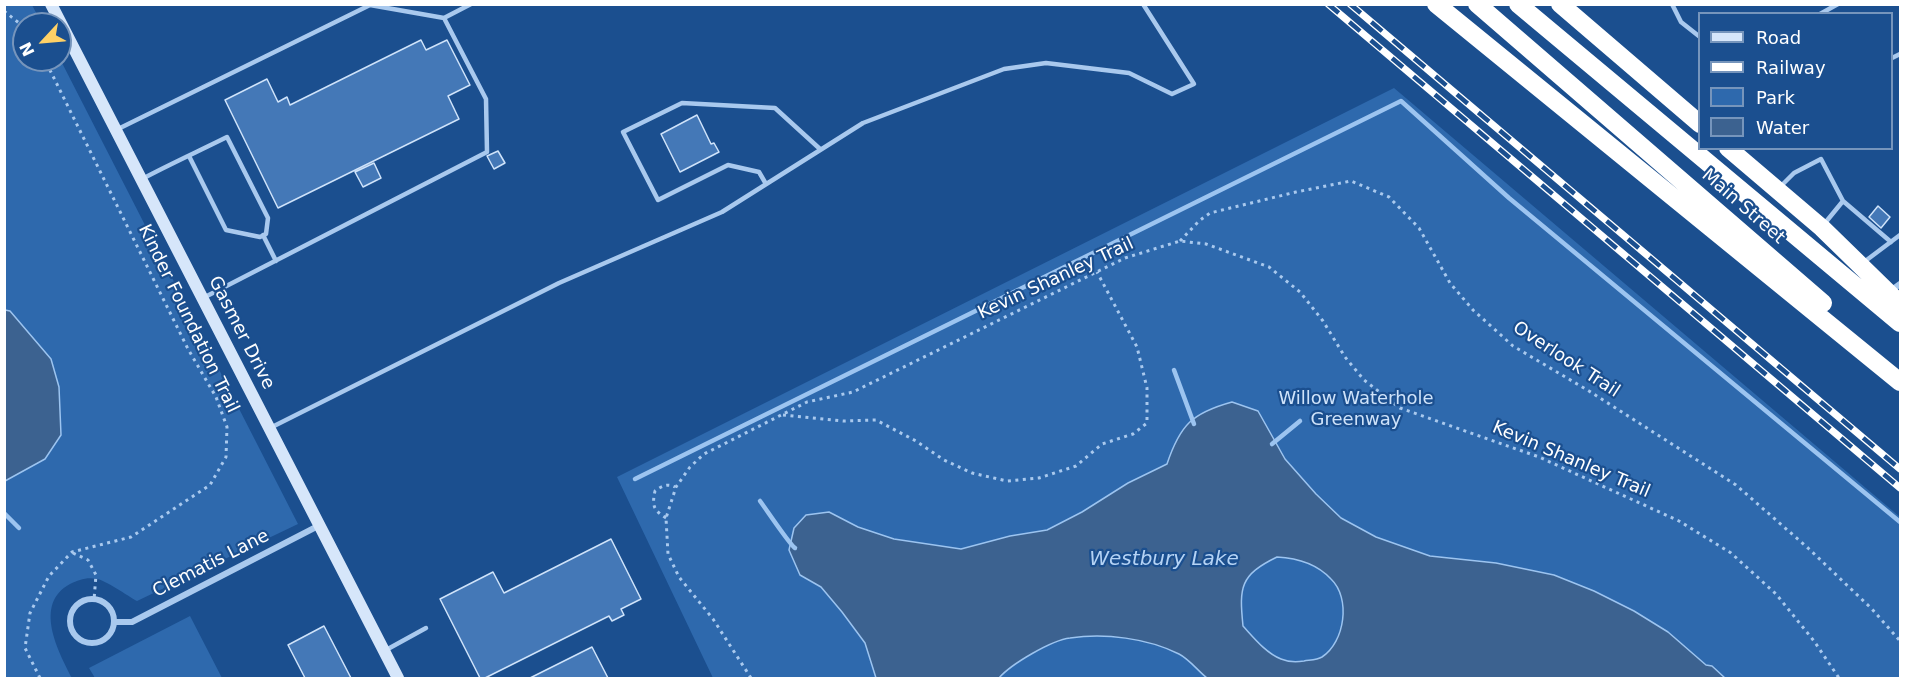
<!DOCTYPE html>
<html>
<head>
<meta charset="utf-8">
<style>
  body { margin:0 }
  #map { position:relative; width:1905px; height:683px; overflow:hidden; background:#1b4f8f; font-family:"DejaVu Sans",sans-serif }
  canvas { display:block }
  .frame { position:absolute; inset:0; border:6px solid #fff; pointer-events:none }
  .legend { position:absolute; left:1698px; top:12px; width:195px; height:138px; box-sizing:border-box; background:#1b4f8f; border:2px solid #7695bc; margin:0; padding:8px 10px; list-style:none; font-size:18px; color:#fff }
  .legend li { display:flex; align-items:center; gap:12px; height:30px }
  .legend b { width:30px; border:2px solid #7695bc }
  .north { position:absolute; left:12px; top:12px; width:60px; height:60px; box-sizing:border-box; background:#1b4f8f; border:2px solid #7695bc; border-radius:50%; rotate:244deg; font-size:16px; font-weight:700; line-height:24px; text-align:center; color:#fff }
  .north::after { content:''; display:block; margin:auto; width:21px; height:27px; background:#ffd166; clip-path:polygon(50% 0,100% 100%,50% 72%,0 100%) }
</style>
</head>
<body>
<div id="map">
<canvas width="1905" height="683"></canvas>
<div class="frame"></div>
<ul class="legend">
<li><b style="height:8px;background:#d6e6fa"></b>Road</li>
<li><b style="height:8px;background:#fff"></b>Railway</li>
<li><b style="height:16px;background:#2e69ad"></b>Park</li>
<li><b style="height:16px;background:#3c6290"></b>Water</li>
</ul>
<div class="north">N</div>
</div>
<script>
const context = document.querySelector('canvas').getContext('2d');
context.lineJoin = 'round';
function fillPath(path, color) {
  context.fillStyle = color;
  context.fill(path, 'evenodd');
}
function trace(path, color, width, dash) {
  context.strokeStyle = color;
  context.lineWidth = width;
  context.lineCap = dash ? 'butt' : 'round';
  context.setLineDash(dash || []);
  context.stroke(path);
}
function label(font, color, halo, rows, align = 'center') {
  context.font = font + ' "DejaVu Sans",sans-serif';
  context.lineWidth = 4.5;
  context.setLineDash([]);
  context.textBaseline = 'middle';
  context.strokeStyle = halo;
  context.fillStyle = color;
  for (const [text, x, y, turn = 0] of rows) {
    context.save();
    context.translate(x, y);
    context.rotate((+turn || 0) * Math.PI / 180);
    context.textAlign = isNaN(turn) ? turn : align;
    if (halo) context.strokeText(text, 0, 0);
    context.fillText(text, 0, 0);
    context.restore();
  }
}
fillPath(new Path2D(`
  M4 5H32L42 24H24V60L60 59 298 524 137 601C128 596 105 580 97 579 86 577 79 580 70 584 33 604 58 651 72 678H5Z
  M1394 88 1900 517V678H713L617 477Z
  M190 616 222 678H95L89 668Z`), '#2e69ad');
const water = new Path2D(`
  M5 310 10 311 51 359 59 387 61 435 45 459 5 481Z
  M1232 402 1258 411 1285 459 1316 494 1341 518 1376 537 1430 556 1496 563 1554 575 1594 591 1634 611 1668 632 1706 665 1712 666 1725 678H1207C1198 671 1189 659 1179 654 1147 638 1105 633 1070 638 1052 640 1011 664 999 678H876L865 643 842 612 821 587 800 575 789 550 794 528 806 515 829 512 858 527 894 539 961 549 1010 536 1047 530 1082 512 1128 483 1167 464C1180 425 1192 413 1232 402ZM1277 557C1297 558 1317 564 1331 579 1351 598 1345 642 1322 657 1317 660 1310 660 1304 661 1297 662 1288 662 1281 659 1266 653 1254 638 1243 626 1239 587 1240 575 1277 557Z`);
fillPath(water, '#3c6290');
trace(water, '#9cc4f0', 1.5);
trace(new Path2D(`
  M1174 370 1194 424
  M1272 444 1300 421
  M635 479 1401 101 1509 198 1900 522
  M760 501C766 509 790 545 795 548
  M4 513 19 528`), '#9cc4f0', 4.5);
const building = new Path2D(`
  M421 40 426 50 447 40 470 85 448 96 459 119 278 208 225 100 267 79 278 102 287 97 290 105Z
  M697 115 711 144 714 143 719 152 680 172 661 134Z
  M498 151 505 163 494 169 487 156Z
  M374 163 381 178 363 187 355 172Z
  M1878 206 1890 217 1881 228 1869 217Z
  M611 539 641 599 621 609 624 615 612 621 609 616 485 678H480L440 599 493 572 504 593Z
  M324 626 351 678H305L288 645Z
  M592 647 608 678H530Z`);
fillPath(building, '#4478b7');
trace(building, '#cfe3fa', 1.5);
trace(new Path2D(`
  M4 11 24 27
  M1180 241 1199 221 1210 213 1296 192 1351 181 1389 197 1419 228 1450 283 1473 310 1513 346 1589 391 1736 485 1808 548 1872 609 1900 641
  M783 415 843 421 876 420 916 441 944 460 972 473 1007 481 1039 478 1076 466 1102 444 1133 434 1147 423V388L1137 347 1097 272
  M666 518C653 510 652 505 655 491 662 486 667 483 675 487
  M73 553 88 560 96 575 94 600
  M40 678 25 648 30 613 49 576 72 552 131 537 210 485 226 457 227 427 216 397 188 349 45 60
  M751 678 713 619 679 577 668 554 666 518 676 487 690 467 704 454 807 402 853 392 1125 258 1180 241 1206 244 1269 267 1300 292 1323 321 1345 357 1364 380 1400 408 1539 457 1679 521 1731 553 1776 594 1814 641 1839 678`), '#a9c9ee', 3, [3, 4.5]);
trace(new Path2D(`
  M1672 4 1681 22 1700 37
  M1820 14 1838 4
  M444 18 471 4
  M1892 58 1900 54
  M116 130 370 5 444 18 486 99 487 152 205 297
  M142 179C170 164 199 151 227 137L268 218 266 234 260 237 226 230 189 156
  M766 184 759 172 728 165 658 200 623 132 682 103 775 108 820 149
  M1781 186 1794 173 1821 159 1843 201 1891 242
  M1825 223 1843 201
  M263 235 276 261
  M1864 262 1900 235
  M272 427 559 283 722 212 863 123 1004 69 1046 63 1129 73 1172 94 1194 84 1143 4
  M386 650 426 628`), '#a9c9ee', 4.5);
trace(new Path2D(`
  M1889 292 1900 284
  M70 621a22 22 0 1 1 44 0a22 22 0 1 1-44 0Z
  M114 622H132L320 525`), '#a9c9ee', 6);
trace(new Path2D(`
  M51 4 398 678`), '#d6e6fa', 12);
trace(new Path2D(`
  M1436 4 1900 382
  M1477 4 1823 303
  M1518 4 1900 323
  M1560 4 1700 124
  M1728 148 1822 228 1900 304`), '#fff', 18);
const rail = new Path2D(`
  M1328 4 1900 488
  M1350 4 1900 469`);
trace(rail, '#fff', 7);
trace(rail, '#1b4f8f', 4.5, [14]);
label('18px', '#fff', '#1b4f8f', [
  ["Main Street",1743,207,41],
  ["Kevin Shanley Trail",1056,279,-25],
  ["Kinder Foundation Trail",188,319,64],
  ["Gasmer Drive",241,333,63],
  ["Overlook Trail",1566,360,33],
  ["Kevin Shanley Trail",1571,460,23],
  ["Clematis Lane",211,564,-27]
]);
label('18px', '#cfe3fa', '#1b4f8f', [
  ["Willow Waterhole",1356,399],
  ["Greenway",1356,420]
]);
label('italic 20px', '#b5d3f5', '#1b4f8f', [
  ["Westbury Lake",1164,560]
]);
</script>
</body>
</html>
